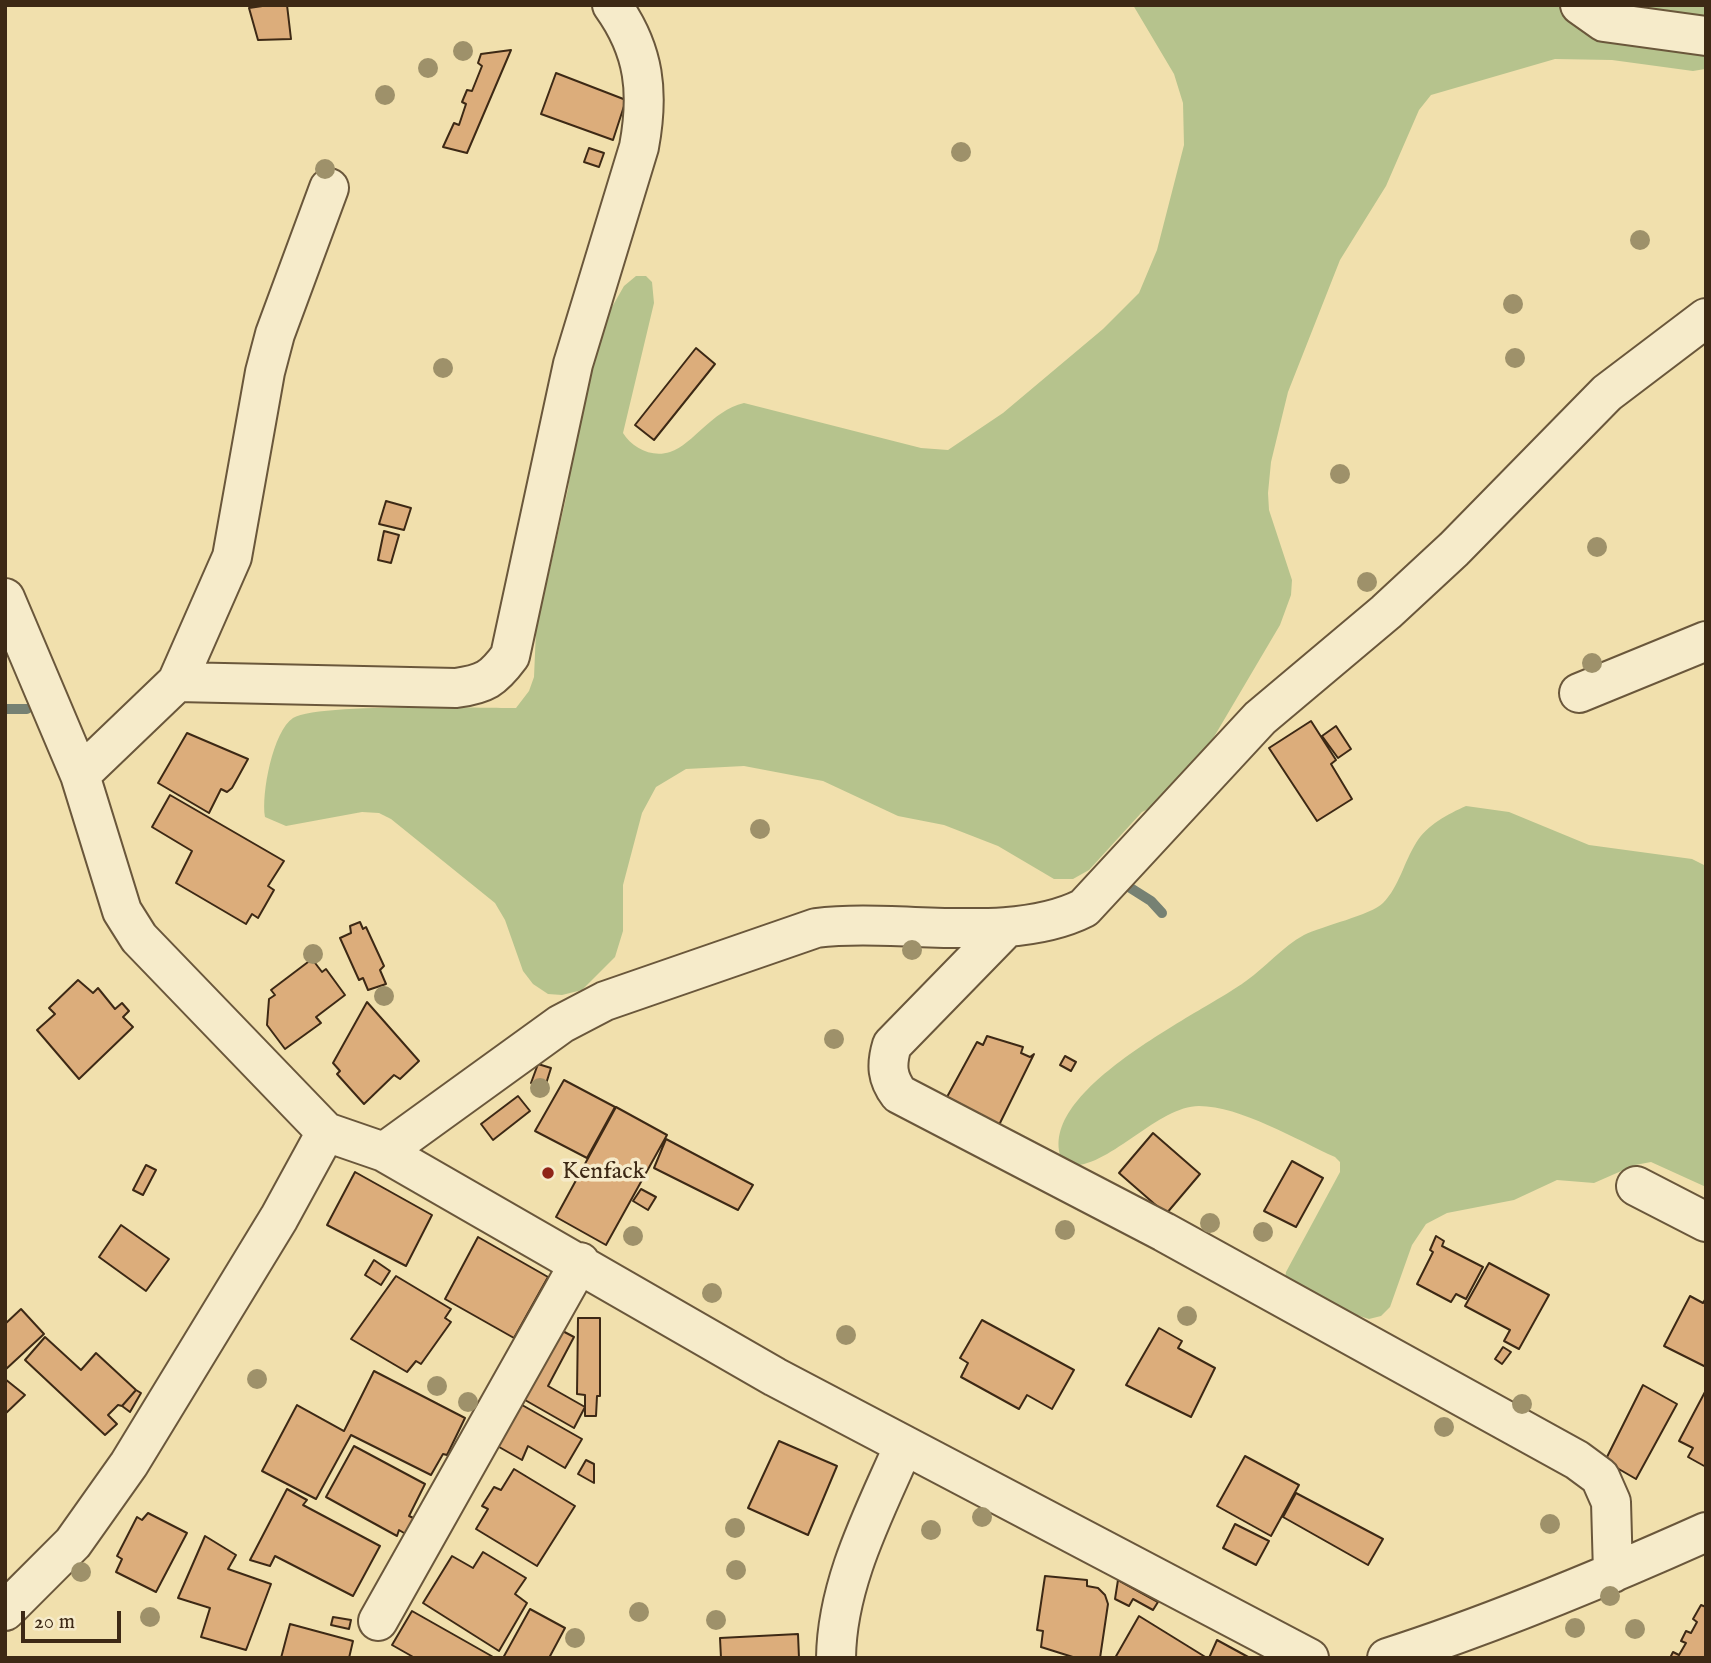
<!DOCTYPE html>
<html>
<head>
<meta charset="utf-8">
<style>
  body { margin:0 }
  #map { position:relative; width:1711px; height:1663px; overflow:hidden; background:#f1e0ad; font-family:"IM FELL English",serif }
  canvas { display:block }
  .frame { position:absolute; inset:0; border:7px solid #3d2915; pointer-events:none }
  .scale { position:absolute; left:21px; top:1611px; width:100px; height:32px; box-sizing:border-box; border:4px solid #3d2915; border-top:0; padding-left:9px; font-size:21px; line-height:24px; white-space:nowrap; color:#3d2915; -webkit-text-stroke:5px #f6ebca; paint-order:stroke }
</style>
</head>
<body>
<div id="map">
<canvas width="1711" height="1663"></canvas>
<div class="frame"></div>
<div class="scale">20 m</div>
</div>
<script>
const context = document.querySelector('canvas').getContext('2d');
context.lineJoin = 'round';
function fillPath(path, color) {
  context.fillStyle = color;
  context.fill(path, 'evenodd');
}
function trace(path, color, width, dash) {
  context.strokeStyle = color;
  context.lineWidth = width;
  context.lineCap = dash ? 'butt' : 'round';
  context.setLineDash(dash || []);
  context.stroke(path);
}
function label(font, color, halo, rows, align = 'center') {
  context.font = font + ' "IM FELL English",serif';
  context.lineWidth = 7;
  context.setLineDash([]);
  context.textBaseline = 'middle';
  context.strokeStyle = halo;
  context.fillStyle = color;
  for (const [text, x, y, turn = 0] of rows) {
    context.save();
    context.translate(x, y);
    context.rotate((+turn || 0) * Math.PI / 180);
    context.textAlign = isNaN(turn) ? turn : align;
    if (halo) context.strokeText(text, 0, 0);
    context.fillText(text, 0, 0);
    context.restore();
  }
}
fillPath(new Path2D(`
  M1133 5H1706L1705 69 1693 71 1612 60 1555 59 1431 95 1419 110 1386 186 1340 260 1288 392 1271 462 1268 493 1269 510 1292 580 1291 595 1280 625 1185 786 1177 795 1142 812 1089 870 1073 879H1054L998 846 944 825 898 816 823 781 744 766 686 769 656 787 642 813 623 885V931L615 957 582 990 562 995 548 994 533 984 523 971 505 920 495 903 391 819 379 813 362 812 286 826 265 817C261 794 273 731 293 718 317 703 478 708 516 708L529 691 534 677 536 630 568 489 582 381 604 321 624 286 636 276H646L652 282 654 303 623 433C632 448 652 458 670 452 694 444 711 411 744 403L921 448 948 450 1003 413 1103 329 1139 293 1157 250 1184 145 1183 103 1174 74Z
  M1466 806 1509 812 1589 845 1692 859 1706 866V1187L1651 1162 1635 1165 1594 1183 1557 1180 1514 1200 1447 1213 1426 1224 1412 1245 1390 1307 1381 1316 1369 1319 1303 1298 1284 1284 1286 1272 1340 1172V1162L1335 1157C1297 1140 1240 1106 1199 1106 1155 1106 1103 1176 1064 1164 1027 1093 1203 1013 1246 981 1266 967 1282 947 1304 935 1322 926 1371 915 1383 903 1399 887 1404 862 1416 843 1427 825 1448 814 1466 806Z`), '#b6c38d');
trace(new Path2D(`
  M5 709H27
  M1121 882 1151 901 1162 913`), '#768173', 10);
const building = new Path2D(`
  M269 5H287L291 39 258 40 249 8Z
  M511 50 467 153 443 147 454 123 459 125 466 104 462 102 467 90 472 91 482 66 478 63 481 54Z
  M556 73 626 100 613 140 541 114Z
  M589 148 604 153 599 167 584 162Z
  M696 348 715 364 654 440 635 425Z
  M386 501 411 508 404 530 379 524Z
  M384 531 399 535 391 563 378 560Z
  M1311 721 1336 760 1331 764 1352 799 1317 821 1269 748Z
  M1336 726 1351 749 1338 758 1322 736Z
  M187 733 248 759 232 788 227 792 221 789 209 813 158 783Z
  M170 795 284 861 268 886 274 890 258 918 252 914 246 924 176 883 192 851 152 827Z
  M360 922 363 929 366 927 384 966 380 970 386 984 368 990 363 978 359 980 340 938 351 933 350 926Z
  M312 959 322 972 326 969 345 995 316 1017 321 1023 285 1049 267 1025 269 999 275 995 271 990Z
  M78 980 93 993 98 988 115 1009 122 1003 129 1011 123 1017 133 1027 79 1079 37 1030 55 1014 49 1008Z
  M367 1002 419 1061 400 1079 394 1075 364 1104 337 1074 340 1071 333 1063Z
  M987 1036 1023 1047 1021 1053 1030 1057 1034 1054 999 1125 947 1097 977 1042 983 1045Z
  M1065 1056 1076 1062 1071 1071 1060 1065Z
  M538 1064 551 1068 545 1087 531 1083Z
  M564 1080 615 1107 587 1158 535 1131Z
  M518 1096 530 1111 493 1140 481 1124Z
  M616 1107 667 1135 606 1245 556 1217Z
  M1153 1133 1200 1174 1166 1214 1119 1173Z
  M666 1139 753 1185 738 1210 654 1168Z
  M1292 1161 1323 1178 1296 1227 1264 1211Z
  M146 1165 156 1170 143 1195 133 1190Z
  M355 1172 432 1215 406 1266 327 1225Z
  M641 1189 656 1197 648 1210 633 1201Z
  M121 1225 169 1259 146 1291 99 1257Z
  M1436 1236 1444 1241 1442 1246 1483 1267 1466 1299 1456 1294 1451 1302 1417 1284 1433 1252 1430 1250Z
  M478 1237 548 1277 514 1338 445 1299Z
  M374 1260 390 1271 381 1285 365 1275Z
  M1489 1263 1549 1295 1519 1349 1504 1341 1510 1330 1465 1306Z
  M396 1276 451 1309 445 1318 451 1322 421 1364 416 1361 407 1372 351 1339Z
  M1690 1296 1703 1303 1706 1298V1367L1664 1346Z
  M21 1309 44 1334 5 1370V1324Z
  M578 1318H600V1396H597L596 1416H585V1395L577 1394Z
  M982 1320 1074 1370 1052 1409 1027 1395 1019 1409 961 1377 968 1363 960 1358Z
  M555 1327 574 1337 548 1386 585 1407 574 1428 518 1396Z
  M1159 1328 1182 1341 1178 1348 1215 1368 1191 1417 1126 1385Z
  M45 1337 81 1370 96 1353 136 1390 122 1406 118 1405 108 1415 117 1424 105 1435 25 1360Z
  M1503 1347 1511 1352 1502 1364 1495 1359Z
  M374 1371 465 1418 447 1455 443 1454 431 1475 351 1435 316 1499 262 1471 297 1405 344 1431Z
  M5 1379 25 1395 5 1414Z
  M1643 1385 1677 1404 1636 1479 1605 1461Z
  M136 1390 141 1393 130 1412 122 1406Z
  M1706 1390V1467L1688 1457 1693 1448 1679 1441Z
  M515 1401 582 1439 565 1468 528 1446 522 1460 492 1443Z
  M779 1441 837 1466 808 1535 748 1508Z
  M354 1446 425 1484 409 1516 418 1520 409 1536 399 1530 397 1536 326 1497Z
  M1245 1456 1299 1485 1271 1536 1217 1506Z
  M586 1460 594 1464V1483L578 1474Z
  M514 1469 575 1506 537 1566 476 1529 488 1509 482 1506 494 1487 501 1490Z
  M287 1489 307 1500 303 1505 380 1546 353 1596 275 1556 270 1566 250 1560Z
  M1296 1493 1383 1539 1368 1565 1283 1517Z
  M148 1513 187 1533 156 1592 116 1572 122 1559 117 1556 137 1517 142 1520Z
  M1235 1524 1269 1541 1256 1565 1223 1548Z
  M205 1536 236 1555 228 1569 271 1584 246 1650 201 1637 210 1608 178 1598Z
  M483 1552 526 1578 515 1594 527 1603 499 1651 423 1603 452 1556 473 1568Z
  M1045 1576 1087 1580V1586L1098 1588 1105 1595 1108 1604 1100 1658H1076L1041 1647 1043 1631 1037 1630Z
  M1118 1580 1158 1602 1153 1610 1133 1599 1129 1606 1115 1599Z
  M1701 1605 1706 1607V1658H1670L1673 1652 1679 1655 1686 1643 1681 1641 1686 1631 1691 1633 1697 1622 1693 1619Z
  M530 1609 565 1628 549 1658H503Z
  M412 1611 495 1658H415L392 1645Z
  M1139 1616 1207 1658H1115Z
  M333 1617 351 1620 349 1629 331 1625Z
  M290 1624 353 1641 349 1658H281Z
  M798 1634 799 1658H721L720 1638Z
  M1217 1640 1250 1658H1209Z`);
fillPath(building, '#dcad7b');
trace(building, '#3d2915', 2);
const street = new Path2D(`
  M1580 5 1604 22 1706 36
  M5 598 80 775 122 911 139 938 326 1132 384 1152 775 1377 1309 1658
  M177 682 456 688C485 684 493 679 510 656L573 364 639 147C649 93 645 51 612 5
  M1579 693 1706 641
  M80 775 177 682 232 557 265 372 275 334 329 188
  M1007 927 892 1045C886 1065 887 1078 899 1094L1164 1232 1577 1460 1600 1477 1611 1502 1613 1573
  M384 1152 561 1024 605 1001 816 928C898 918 1011 945 1084 908L1260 718 1386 612 1454 549 1607 393 1706 318
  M1636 1186 1706 1222
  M5 1611 73 1543 129 1464 279 1218 326 1132
  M378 1621 580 1262
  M836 1658C837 1582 875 1512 904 1445
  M1387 1658C1496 1623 1601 1579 1706 1532`);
trace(street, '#6a573b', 42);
trace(street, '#f6ebca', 38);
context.fillStyle = '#9e916a';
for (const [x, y] of [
  [463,51],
  [428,68],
  [385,95],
  [961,152],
  [325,169],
  [1640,240],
  [1513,304],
  [1515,358],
  [443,368],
  [1340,474],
  [1597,547],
  [1367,582],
  [1592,663],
  [760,829],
  [912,950],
  [313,954],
  [384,996],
  [834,1039],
  [540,1088],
  [1210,1223],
  [1065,1230],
  [1263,1232],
  [633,1236],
  [712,1293],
  [1187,1316],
  [846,1335],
  [257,1379],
  [437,1386],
  [468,1402],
  [1522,1404],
  [1444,1427],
  [982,1517],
  [1550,1524],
  [735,1528],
  [931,1530],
  [736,1570],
  [81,1572],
  [1610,1596],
  [639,1612],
  [150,1617],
  [716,1620],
  [1575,1628],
  [1635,1629],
  [575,1638]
]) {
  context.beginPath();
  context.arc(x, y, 10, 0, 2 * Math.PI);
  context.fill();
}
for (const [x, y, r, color] of [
  [548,1173,7,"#8f2418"]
]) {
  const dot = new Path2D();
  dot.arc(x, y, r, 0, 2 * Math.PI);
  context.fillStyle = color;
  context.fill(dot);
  trace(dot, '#f6ebca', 2.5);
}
label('24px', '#3d2915', '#f6ebca', [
  ["Kenfack",562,1173]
], 'left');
</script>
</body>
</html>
